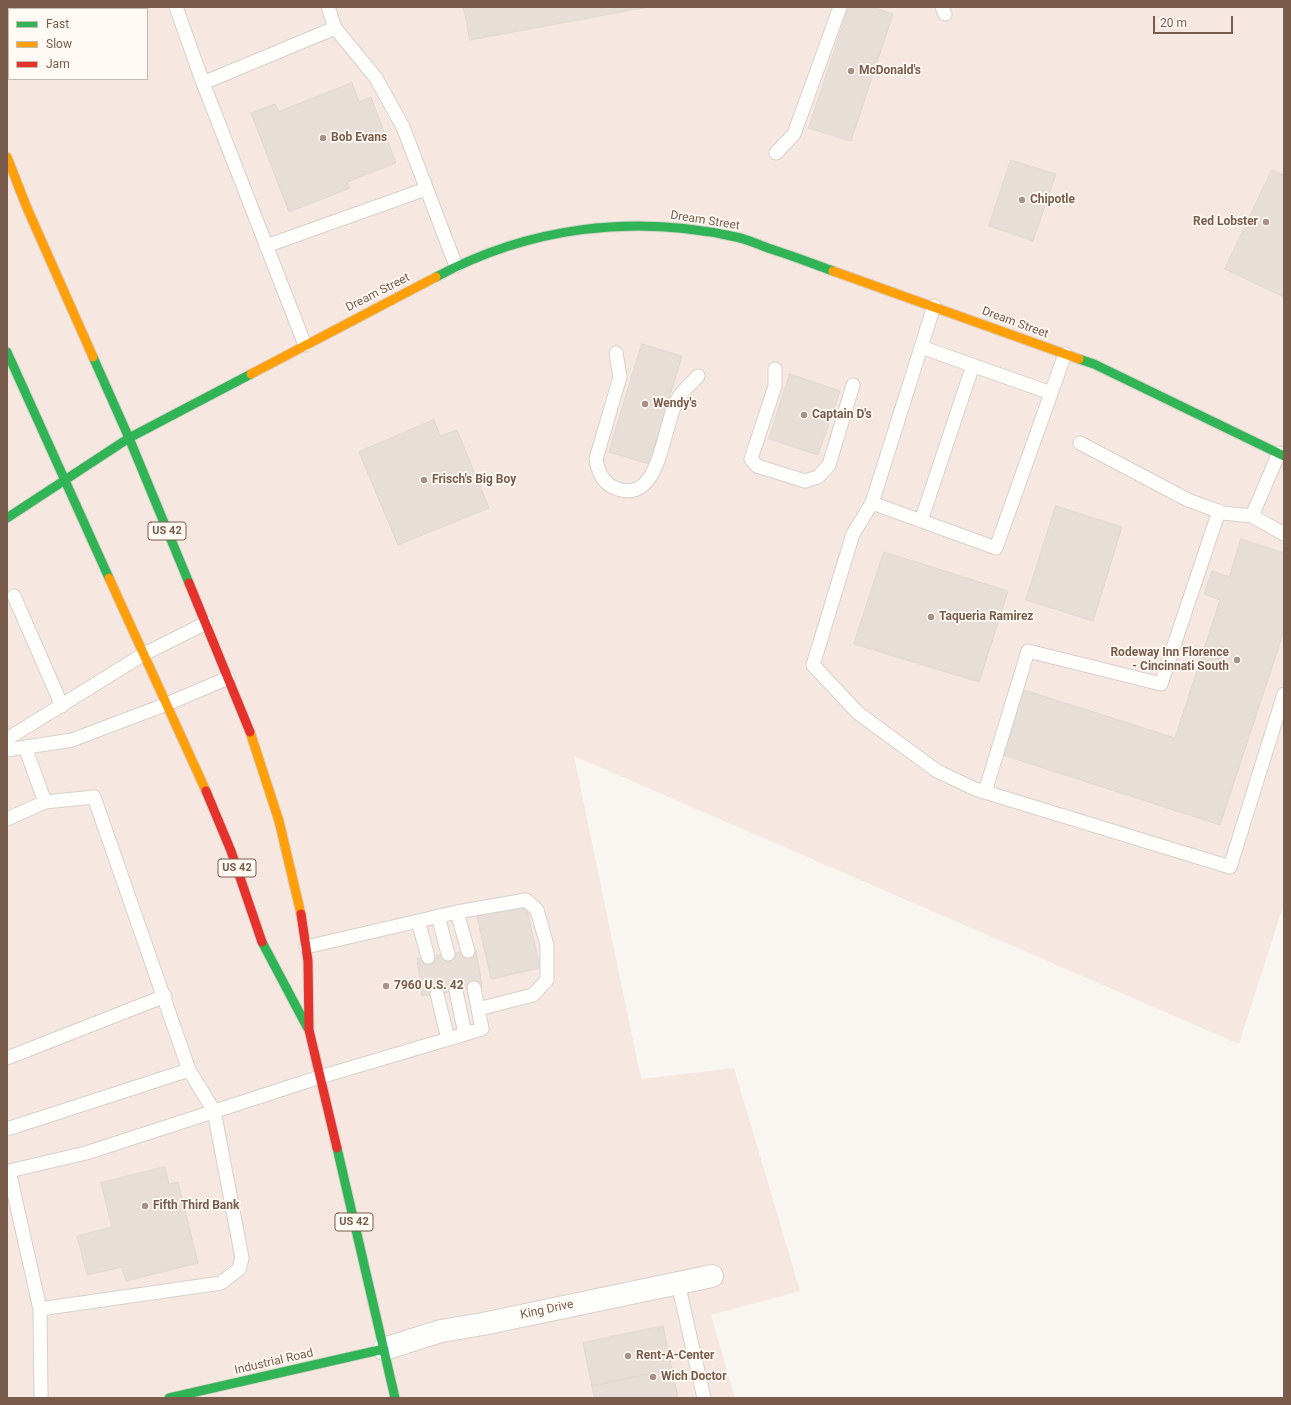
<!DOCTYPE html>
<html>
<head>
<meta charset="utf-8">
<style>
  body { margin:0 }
  #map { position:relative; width:1291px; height:1405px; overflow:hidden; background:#f9f5f0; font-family:Roboto,sans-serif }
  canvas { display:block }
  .frame { position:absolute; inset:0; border:8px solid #7a5c4d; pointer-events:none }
  .legend { position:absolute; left:8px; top:8px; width:140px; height:72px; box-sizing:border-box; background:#fffaf3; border:1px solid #cabbb1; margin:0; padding:5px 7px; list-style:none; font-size:12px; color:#7a5c4d }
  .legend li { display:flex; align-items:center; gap:8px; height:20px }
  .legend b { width:20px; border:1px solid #cabbb1 }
  .scale { position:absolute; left:1153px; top:16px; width:80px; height:18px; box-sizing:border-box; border:2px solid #7a5c4d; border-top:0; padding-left:5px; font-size:12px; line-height:14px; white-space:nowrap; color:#7a5c4d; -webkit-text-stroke:3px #fffaf3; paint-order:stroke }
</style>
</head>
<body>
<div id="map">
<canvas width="1291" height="1405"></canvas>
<div class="frame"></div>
<ul class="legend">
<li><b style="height:5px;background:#30b455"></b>Fast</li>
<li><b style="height:5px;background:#ff9f0a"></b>Slow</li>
<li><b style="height:5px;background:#e5322d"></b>Jam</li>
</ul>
<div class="scale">20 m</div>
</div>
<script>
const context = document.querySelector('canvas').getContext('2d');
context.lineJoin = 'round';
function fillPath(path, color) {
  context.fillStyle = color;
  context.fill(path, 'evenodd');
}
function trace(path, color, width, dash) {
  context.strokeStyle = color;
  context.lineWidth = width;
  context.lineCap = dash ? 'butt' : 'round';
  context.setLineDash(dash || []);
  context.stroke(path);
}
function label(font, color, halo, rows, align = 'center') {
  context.font = font + ' Roboto,sans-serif';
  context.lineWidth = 3.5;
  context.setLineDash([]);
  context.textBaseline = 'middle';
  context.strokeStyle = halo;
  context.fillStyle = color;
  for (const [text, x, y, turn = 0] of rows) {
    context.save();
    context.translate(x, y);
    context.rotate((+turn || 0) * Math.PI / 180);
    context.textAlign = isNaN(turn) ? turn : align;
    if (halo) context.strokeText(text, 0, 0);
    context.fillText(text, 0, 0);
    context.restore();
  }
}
fillPath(new Path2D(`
  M7 7H1284V903L1239 1044 574 756 641 1079 734 1068 800 1291 711 1315 735 1398H7ZM9 9H147V79H9Z`), '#f6e8e1');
const building = new Path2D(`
  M464 7H648L470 40Z
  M849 7H872L893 14 851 141 809 128Z
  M352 83 359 102 371 97 396 163 347 182 350 188 289 212 251 113 275 104 279 111Z
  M1011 160 1056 174 1033 241 989 226Z
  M1272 170 1284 175V297L1225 269Z
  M642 344 682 356 649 464 609 452Z
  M790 374 840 391 818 455 769 439Z
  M434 420 440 436 457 430 489 508 398 545 359 452Z
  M1056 506 1122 527 1093 621 1026 600Z
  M1241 539 1284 553V631L1220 825 1000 754 1021 689 1175 738 1220 600 1204 594 1212 571 1229 577Z
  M884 552 1008 591 979 682 854 644Z
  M526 905 540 968 491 979 477 916Z
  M476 950 482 987 422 996 417 959Z
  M165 1167 169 1184 178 1182 198 1263 126 1281 122 1267 87 1275 77 1236 112 1227 101 1183Z
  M663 1326 672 1369 592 1386 583 1343Z
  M672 1369 678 1398H594L592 1386Z`);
fillPath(building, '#e6ded7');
trace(building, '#e2d8d2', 1);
const lane = new Path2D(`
  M176 7 203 83
  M328 7 335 28
  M942 7 945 14
  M776 153 794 134 840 7
  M266 246 426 189
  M934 306 872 503 996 548 1065 354
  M305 345 203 83 335 28 376 78 403 127 456 266
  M921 347 1051 393
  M616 353 620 377 596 459C598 472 603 483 615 488 663 507 662 421 679 397 684 389 692 383 698 376
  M775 369V386L751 459 757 466 805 481 818 477 829 465 853 385
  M1080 443 1188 500 1223 513 1252 516
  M1279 453 1252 516 1284 534
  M872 503 853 534 813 665 858 713 937 771 975 789 1230 867 1284 694
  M921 521 973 365
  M14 596 62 706
  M7 739 144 654 206 623
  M7 750 72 740 167 704 228 678
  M985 792 1028 651 1161 684 1219 511
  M7 819 45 802
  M457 912 526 900 537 910 547 945V980L533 995 478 1009
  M438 916 448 954
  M418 921 428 957
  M306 947 457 912 468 951
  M456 991 465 1034
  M437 994 448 1039
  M7 1058 165 996
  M7 1129 189 1070 94 797 45 802 25 747
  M678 1283 704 1398
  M40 1309 221 1283 239 1269 242 1258 214 1111 189 1070
  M41 1398 40 1309 9 1171 86 1153 320 1077 482 1029 474 988`);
const street = new Path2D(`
  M384 1349 441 1331 483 1324 712 1276`);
const fast = new Path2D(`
  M436 277C529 227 633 214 736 237 747 239 757 244 768 248 790 255 811 263 833 271
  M7 352 109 578
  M93 357 129 438 189 583
  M1079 359 1094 364 1284 456
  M7 518 129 438 251 374
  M262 942 307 1027
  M337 1148 395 1398
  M169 1398 384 1349`);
const slow = new Path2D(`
  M7 157 27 208 93 357
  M833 271 1079 359
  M251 374 436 277
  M109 578 206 791
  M250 732 279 821 301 914`);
const jam = new Path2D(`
  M189 583 250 732
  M206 791 231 851 262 942
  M301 914 308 961 309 1030 337 1148`);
trace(lane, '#d7d1cb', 15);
trace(street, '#d7d1cb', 24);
trace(fast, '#d9d2cb', 11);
trace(slow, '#d9d2cb', 11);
trace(jam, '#d9d2cb', 11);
trace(lane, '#fefefd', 13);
trace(street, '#fefefd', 22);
trace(fast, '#30b455', 9);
trace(slow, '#ff9f0a', 9);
trace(jam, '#e5322d', 9);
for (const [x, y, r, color] of [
  [851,71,4,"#a69286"],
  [323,138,4,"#a69286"],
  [1022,200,4,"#a69286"],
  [1266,222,4,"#a69286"],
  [645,404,4,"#a69286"],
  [804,415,4,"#a69286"],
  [424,480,4,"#a69286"],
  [931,617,4,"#a69286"],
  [1237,660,4,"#a69286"],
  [386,986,4,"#a69286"],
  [145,1206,4,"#a69286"],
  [628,1356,4,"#a69286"],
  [653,1377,4,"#a69286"]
]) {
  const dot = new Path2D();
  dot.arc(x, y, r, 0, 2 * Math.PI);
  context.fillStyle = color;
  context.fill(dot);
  trace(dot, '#fffaf3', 1.5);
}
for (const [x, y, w] of [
  [167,531,38],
  [237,868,38],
  [354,1222,38]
]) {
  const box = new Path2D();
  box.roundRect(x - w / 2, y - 9, w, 18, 3);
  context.fillStyle = '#fffaf3';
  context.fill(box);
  trace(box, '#7a5c4d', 1);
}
label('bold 11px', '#7a5c4d', null, [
  ["US 42",167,531],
  ["US 42",237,868],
  ["US 42",354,1222]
]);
label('bold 12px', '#7a5c4d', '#fffaf3', [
  ["McDonald's",859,71],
  ["Bob Evans",331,138],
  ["Chipotle",1030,200],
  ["Red Lobster",1258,222,"right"],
  ["Wendy's",653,404],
  ["Captain D's",812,415],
  ["Frisch's Big Boy",432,480],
  ["Taqueria Ramirez",939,617],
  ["Rodeway Inn Florence",1229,653,"right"],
  ["- Cincinnati South",1229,667,"right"],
  ["7960 U.S. 42",394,986],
  ["Fifth Third Bank",153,1206],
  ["Rent-A-Center",636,1356],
  ["Wich Doctor",661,1377]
], 'left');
label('12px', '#7a5c4d', '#fffaf3', [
  ["Dream Street",705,221,9],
  ["Dream Street",378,293,-27],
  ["Dream Street",1015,323,20],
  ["King Drive",547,1310,-12],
  ["Industrial Road",274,1362,-13]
]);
</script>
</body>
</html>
